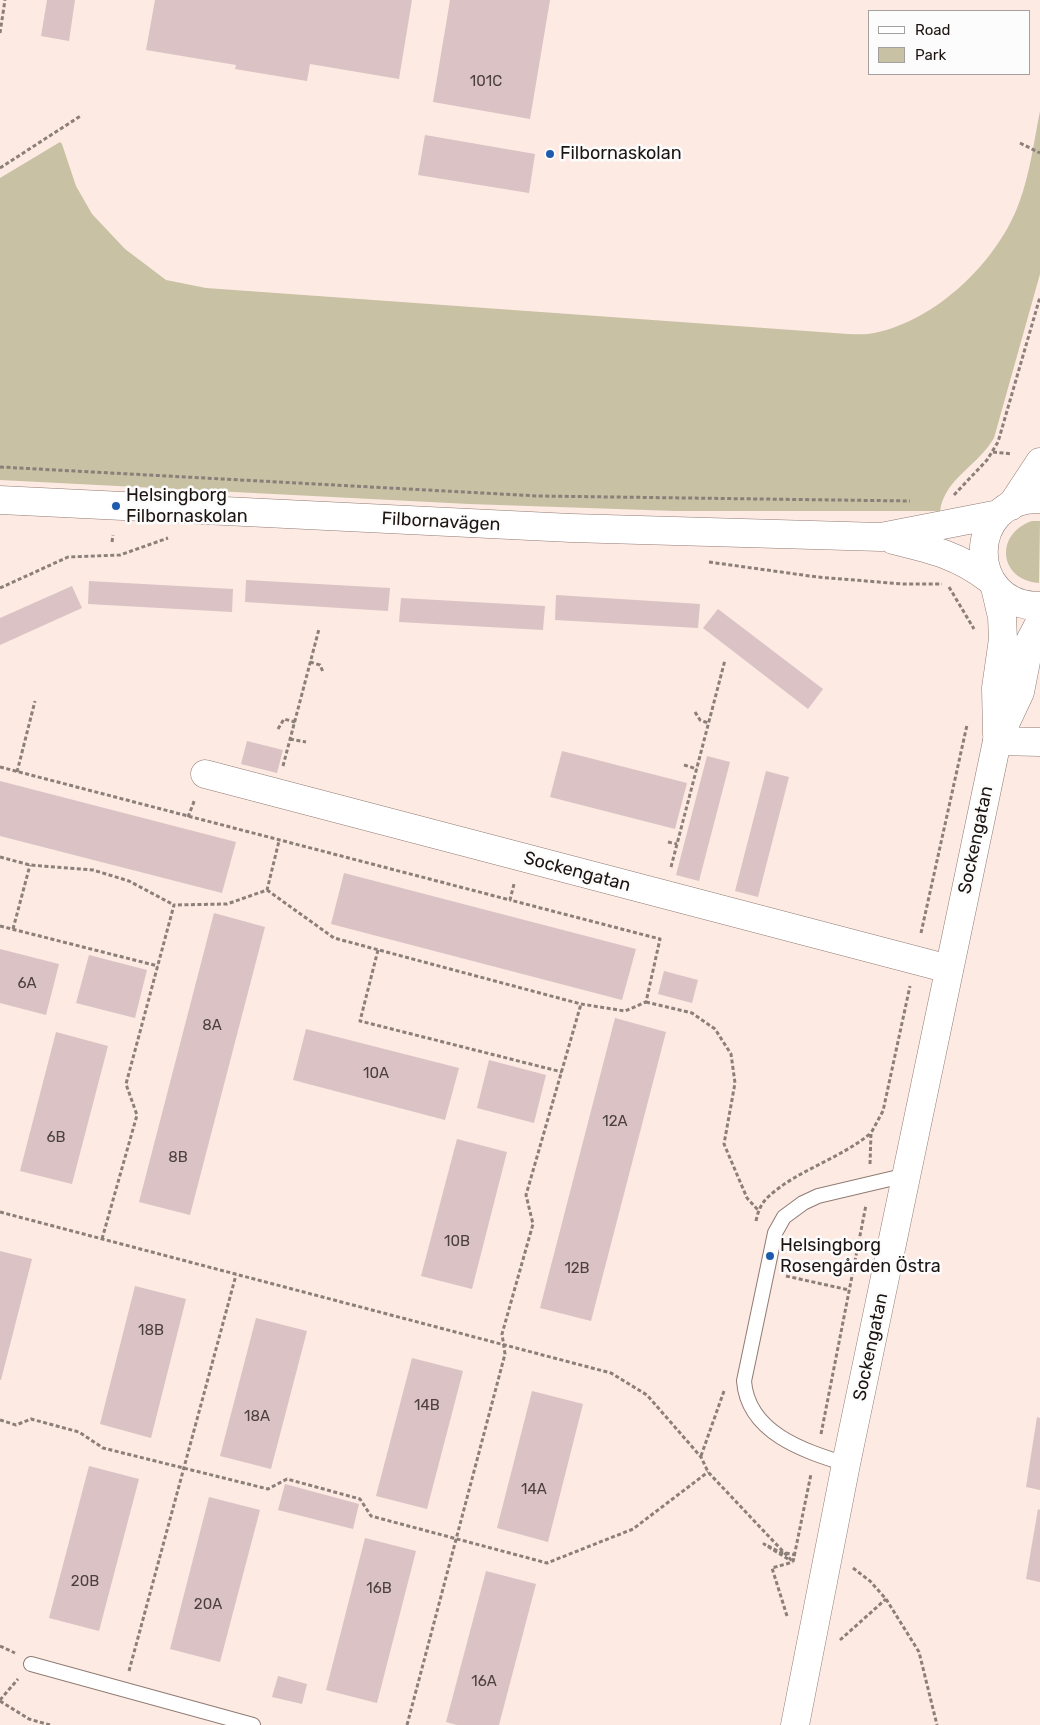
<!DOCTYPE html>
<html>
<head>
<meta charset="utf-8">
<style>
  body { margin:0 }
  #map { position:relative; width:1040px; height:1725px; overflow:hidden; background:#fdeae3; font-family:Rubik,sans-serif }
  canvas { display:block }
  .legend { position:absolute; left:868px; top:10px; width:162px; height:65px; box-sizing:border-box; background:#fcfcfc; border:1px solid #a3a09e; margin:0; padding:6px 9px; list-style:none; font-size:15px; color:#1d1512 }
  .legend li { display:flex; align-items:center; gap:10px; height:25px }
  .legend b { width:25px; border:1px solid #a3a09e }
</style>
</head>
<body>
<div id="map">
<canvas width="1040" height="1725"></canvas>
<ul class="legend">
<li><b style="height:6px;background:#fff"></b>Road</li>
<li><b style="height:14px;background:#c8c1a3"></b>Park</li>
</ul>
</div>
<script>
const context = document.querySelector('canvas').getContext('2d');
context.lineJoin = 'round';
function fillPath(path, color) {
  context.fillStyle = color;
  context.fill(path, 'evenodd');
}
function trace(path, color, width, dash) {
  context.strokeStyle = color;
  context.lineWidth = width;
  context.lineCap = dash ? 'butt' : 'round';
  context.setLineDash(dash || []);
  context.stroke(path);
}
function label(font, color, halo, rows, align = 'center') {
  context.font = font + ' Rubik,sans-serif';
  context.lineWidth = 5;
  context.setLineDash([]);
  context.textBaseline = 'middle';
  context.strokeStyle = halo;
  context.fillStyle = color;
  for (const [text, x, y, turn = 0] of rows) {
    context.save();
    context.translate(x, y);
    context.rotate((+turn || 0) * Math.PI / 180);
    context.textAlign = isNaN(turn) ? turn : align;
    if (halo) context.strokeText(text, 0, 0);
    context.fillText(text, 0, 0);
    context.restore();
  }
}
fillPath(new Path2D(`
  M1040 111V274L994 438C978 466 945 478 940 511H676L469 504 0 480V178L60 142 62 144 76 186 92 214 125 249 166 280 206 288 848 334C856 334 866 335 874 333 936 321 998 261 1019 203 1030 174 1034 141 1040 111Z
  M1032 521H1040L1039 583C999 580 994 534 1032 521Z`), '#c8c1a3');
fillPath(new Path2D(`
  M47 0H75L69 41 41 36Z
  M155 0H412L399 79 310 64 307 81 235 69 236 65 146 50Z
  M450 0H550L530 119 433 102Z
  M425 135 535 154 529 193 418 175Z
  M246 580 390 588 388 611 245 602Z
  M89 581 233 589 232 612 88 604Z
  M72 586 82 608 0 645V618Z
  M556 595 700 604 698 628 555 620Z
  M401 598 545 606 543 630 399 622Z
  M718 609 823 689 808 709 703 628Z
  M247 741 283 750 277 773 241 764Z
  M562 751 687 783 675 829 550 797Z
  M707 756 730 762 699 881 676 875Z
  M766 771 789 777 758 897 735 891Z
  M0 781 236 842 222 893 0 836Z
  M344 873 636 949 622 1000 331 924Z
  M214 913 265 927 190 1215 139 1202Z
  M0 949 59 964 46 1015 0 1003Z
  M89 955 147 970 135 1018 76 1003Z
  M664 971 698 980 692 1003 658 994Z
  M615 1018 666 1032 591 1321 540 1308Z
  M306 1029 459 1068 445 1120 293 1080Z
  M56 1032 108 1046 72 1184 20 1171Z
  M489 1060 546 1075 534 1123 477 1108Z
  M457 1139 507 1152 472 1289 421 1276Z
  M0 1251 32 1259 1 1380H0Z
  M135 1286 186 1299 151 1438 100 1424Z
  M256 1318 307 1331 271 1469 220 1456Z
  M412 1358 463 1371 427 1509 376 1496Z
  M532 1391 583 1404 548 1542 497 1528Z
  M1037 1417 1040 1418V1490L1026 1487Z
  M89 1466 139 1479 99 1631 49 1618Z
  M285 1484 359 1504 353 1529 278 1510Z
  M209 1497 260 1510 220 1662 170 1649Z
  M1038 1509 1040 1510V1582L1026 1579Z
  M365 1538 416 1551 377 1703 326 1690Z
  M486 1571 536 1584 499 1725H457L446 1722Z
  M278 1676 307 1684 302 1704 272 1697Z`), '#dbc2c4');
const service = new Path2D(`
  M846 1464C804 1451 748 1433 744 1381L775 1233 784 1217 803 1203 818 1196 907 1175
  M31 1664 253 1725`);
const minor = new Path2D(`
  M1011 506 1040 462
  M997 741 1040 742
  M205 774 949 969`);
const tertiary = new Path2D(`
  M1040 499C967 496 963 606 1040 606
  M0 500 571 528 881 537 999 514
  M893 540C930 549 958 555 989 579
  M995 587 1002 617 1003 639 996 688 997 734
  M795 1725 846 1464 997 741 1020 692 1030 641 1040 622`);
trace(service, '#907b73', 16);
trace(minor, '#907b73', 29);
trace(tertiary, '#907b73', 29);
trace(new Path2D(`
  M0 33 5 0
  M1020 143 1040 153
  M0 168 82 115
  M993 452 1012 454
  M0 467 538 496 910 501
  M954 495 987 460 998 442 1040 297
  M112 542 113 535
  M709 562 817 577 903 584H942
  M949 587 974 629
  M0 588 68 557 120 555 168 538
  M310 662 320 665 323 672
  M695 712 700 720 708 723
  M278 729 284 719 295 722
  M290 739 306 742
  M684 765 697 769
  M283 766 319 629
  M0 767 510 900 514 884
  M17 772 35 701
  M188 817 195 799
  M668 842 677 844
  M0 857 30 865 93 870 129 881 174 905
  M671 867 725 660
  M267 890 334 938 581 1004 625 1011 646 1002 660 939 510 900
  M0 926 158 966
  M13 929 30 865
  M921 933 967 725
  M378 950 360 1021 562 1072
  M646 1002 692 1013 715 1029 731 1054 735 1083 724 1144 747 1198 758 1210
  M870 1164 871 1133 883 1111 910 986
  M0 1212 611 1373 647 1395 701 1457 708 1472 793 1562
  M756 1221C758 1211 761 1204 768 1197 797 1170 840 1159 871 1133
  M102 1239 137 1115 126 1084 174 905 227 904 267 890 279 841
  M786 1276 849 1290
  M0 1420 16 1425 31 1419 79 1432 103 1448 268 1489 287 1479 360 1499 371 1516 547 1563 633 1529 708 1472
  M821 1434 866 1205
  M701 1456 724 1391
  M788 1559 764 1544 780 1552 796 1555
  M793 1562 811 1474
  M853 1568 870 1581 886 1599 919 1652 937 1725
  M787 1616 772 1568 793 1562
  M840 1640 886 1599
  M0 1646 15 1653
  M129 1671 236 1275
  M0 1700 18 1679
  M0 1701 29 1719 50 1725
  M407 1725 505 1354 502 1334 533 1224 526 1195 581 1004`), '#8c7f7a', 3, [4, 2.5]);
trace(service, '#fff', 14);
trace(minor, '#fff', 28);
trace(tertiary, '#fff', 28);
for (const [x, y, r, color] of [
  [550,154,5,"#1e5bac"],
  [116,506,5,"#1e5bac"],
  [770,1256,5,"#1e5bac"]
]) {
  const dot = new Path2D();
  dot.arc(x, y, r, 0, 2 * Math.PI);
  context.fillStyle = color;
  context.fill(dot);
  trace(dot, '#fcfcfc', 2);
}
label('15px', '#4c403e', null, [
  ["101C",486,82],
  ["6A",27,984],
  ["8A",212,1026],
  ["10A",376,1074],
  ["12A",615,1122],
  ["6B",56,1138],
  ["8B",178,1158],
  ["10B",457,1242],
  ["12B",577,1269],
  ["18B",151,1331],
  ["14B",427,1406],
  ["18A",257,1417],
  ["14A",534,1490],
  ["20B",85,1582],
  ["16B",379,1589],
  ["20A",208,1605],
  ["16A",484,1682]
]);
label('18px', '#1d1512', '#fcfcfc', [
  ["Filbornaskolan",560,154],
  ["Helsingborg",126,496],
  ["Filbornaskolan",126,517],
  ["Helsingborg",780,1246],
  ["Rosengården Östra",780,1267]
], 'left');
label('18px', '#1d1512', '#fcfcfc', [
  ["Filbornavägen",441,522,3],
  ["Sockengatan",976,840,-78],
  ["Sockengatan",577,872,15],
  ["Sockengatan",871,1347,-78]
]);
</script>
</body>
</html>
